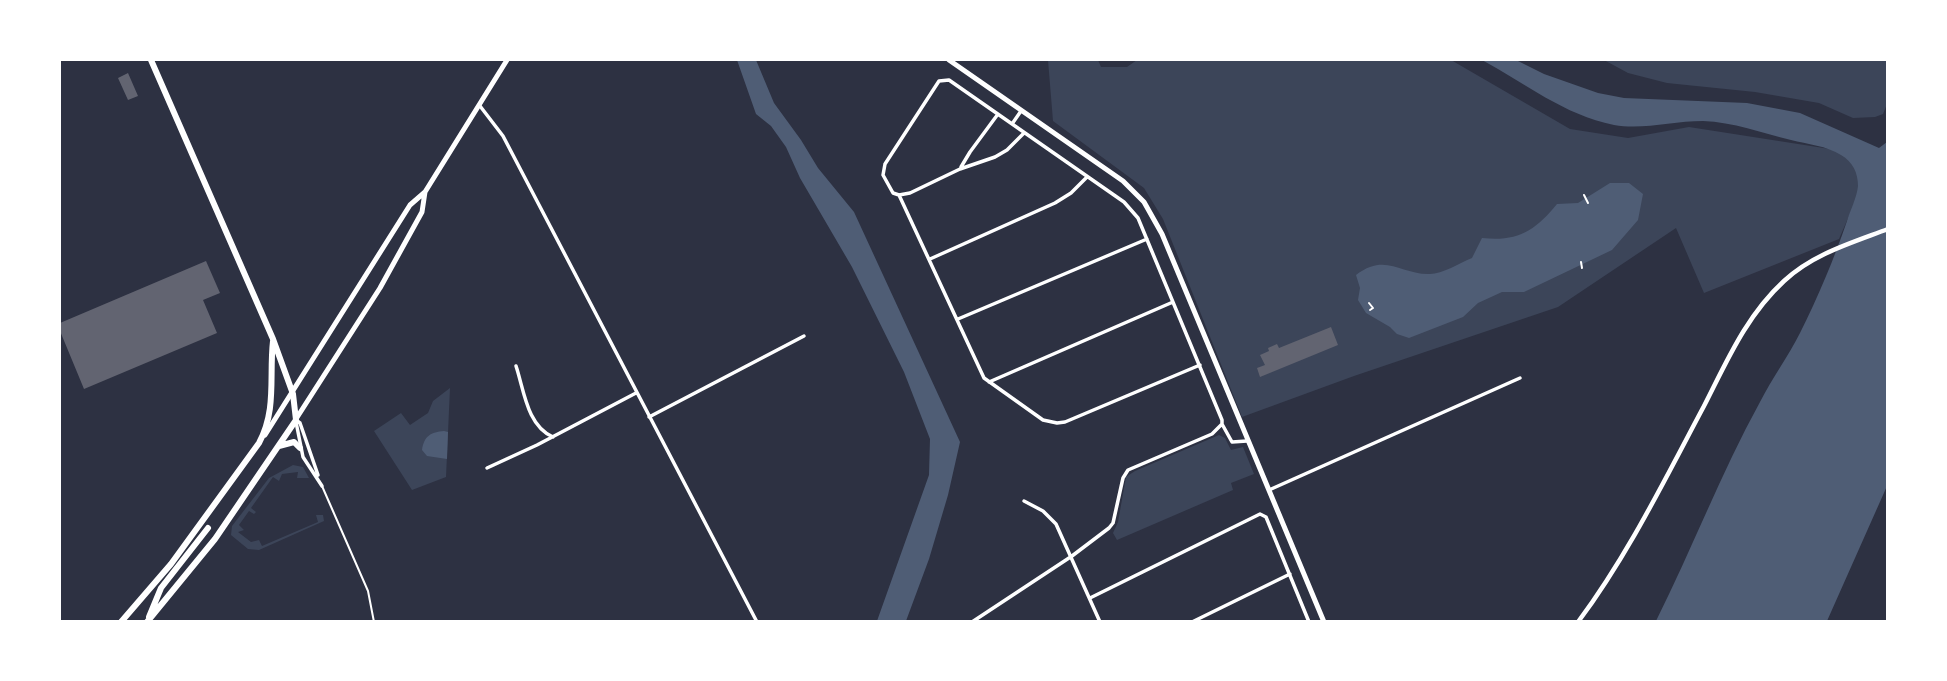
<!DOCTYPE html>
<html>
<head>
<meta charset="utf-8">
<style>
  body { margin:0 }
  #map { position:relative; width:1947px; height:681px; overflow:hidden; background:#2d3142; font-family:Roboto,sans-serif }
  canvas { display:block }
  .frame { position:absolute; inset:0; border:61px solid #fff; pointer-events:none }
</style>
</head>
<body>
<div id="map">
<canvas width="1947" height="681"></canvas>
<div class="frame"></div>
</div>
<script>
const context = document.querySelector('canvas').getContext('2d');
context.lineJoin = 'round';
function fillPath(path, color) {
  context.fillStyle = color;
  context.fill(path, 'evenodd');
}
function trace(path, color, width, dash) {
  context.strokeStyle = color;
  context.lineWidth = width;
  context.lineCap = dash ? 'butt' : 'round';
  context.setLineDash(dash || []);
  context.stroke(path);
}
fillPath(new Path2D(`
  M1048 60H1098L1101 67H1127L1137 60H1451L1570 129 1628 138 1689 127 1875 156 1839 239 1704 293 1676 228 1558 307 1354 376 1242 417 1163 219 1144 188 1053 121Z
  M1604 60H1887V104L1883 114 1875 117 1853 118 1819 103 1755 92 1667 83 1628 73Z
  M450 388 446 477 412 490 374 431 401 413 410 425 428 413 433 401Z
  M1219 435 1225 438 1231 450 1243 447 1254 474 1231 483 1233 490 1117 540 1113 533 1118 522 1126 477 1135 471Z
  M293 465 303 467 309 478H297L298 472 282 474 279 481 273 477 251 508 256 512 254 514 249 511 239 525 244 530 238 532 251 542 259 540 262 546 318 522 316 515H323L324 521 259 550 248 549 231 535 232 526 269 478Z`), '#3c4559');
fillPath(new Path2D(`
  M737 60H756L774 103 801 140 818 168 854 212 960 442 948 495 929 559 906 621H877L929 475 930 439 904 372 852 267 800 178 786 147 771 126 756 114Z
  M1482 60H1516L1544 74 1598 93 1624 98 1747 103 1800 113 1879 148 1887 142V486L1827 621H1656C1692 549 1721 473 1760 402 1772 378 1788 357 1800 333 1818 297 1834 259 1847 221 1850 211 1857 197 1858 186 1858 173 1853 162 1841 155 1827 146 1807 144 1791 140 1762 133 1733 122 1703 121 1673 121 1643 130 1614 125 1564 115 1525 83 1482 60Z
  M1610 183H1629L1643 194 1638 220 1612 250 1524 292H1502L1478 303 1463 317 1409 338 1397 334 1390 327 1366 313 1358 300 1360 288 1356 275C1386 252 1401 275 1430 274 1442 274 1460 263 1472 258L1482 238C1517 242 1535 231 1557 204L1578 203Z
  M444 431 448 432 447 459 427 456 422 450C424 436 431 432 444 431Z`), '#4f5d75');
fillPath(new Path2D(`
  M128 73 138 96 128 100 118 78Z
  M206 261 220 293 203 300 217 333 84 389 60 331V323Z
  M1331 327 1338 345 1260 377 1257 368 1265 365 1260 355 1269 351 1268 348 1277 344 1279 348Z`), '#626471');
trace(new Path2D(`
  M1584 195 1588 203
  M1581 262 1582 268
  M1369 303 1373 308 1370 310`), '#fff', 2);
trace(new Path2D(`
  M322 486 368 591 374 622`), '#fff', 2);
trace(new Path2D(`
  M480 106 503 136 757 622
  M1012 124 1021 111
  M961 167 970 152 998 114
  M899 195 984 378 1043 420 1057 423 1065 422 1200 365
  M930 259 1055 203 1071 193 1087 177
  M958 319 1147 239
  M516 366C524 390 527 426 553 437
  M989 382 1173 302
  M649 417 804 336
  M296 420 300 423 318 475
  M296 422 303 457 322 486
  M1222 424 1232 442 1247 441
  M487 468 537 445 636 393
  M1269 490 1520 378
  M1024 501 1043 511 1056 524 1100 622
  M1090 598 1260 514 1266 517 1309 622
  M972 622 1072 556 1109 528 1113 523 1123 478 1128 470 1212 434 1222 424V420L1138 218 1124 202 949 80 939 81 885 164 883 175 893 193 899 195 910 193 960 169 995 157 1007 150 1024 133
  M1192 622 1290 574`), '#fff', 3.5);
trace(new Path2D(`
  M1578 622C1628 555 1665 479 1704 406 1727 361 1746 316 1784 281 1813 254 1851 243 1888 229`), '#fff', 4.5);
trace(new Path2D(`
  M949 60 1123 181 1144 202 1162 234 1324 622`), '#fff', 5);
trace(new Path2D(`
  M296 419 380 288 422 212 425 192
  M265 435 410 205 425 192 507 60`), '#fff', 5);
trace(new Path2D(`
  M279 446 294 442 300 448
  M149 617 161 588 208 528
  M121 622 171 564 259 443C277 410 269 376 273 341
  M147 622 215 539 296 420 293 394 273 339 151 60`), '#fff', 6);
</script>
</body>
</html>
